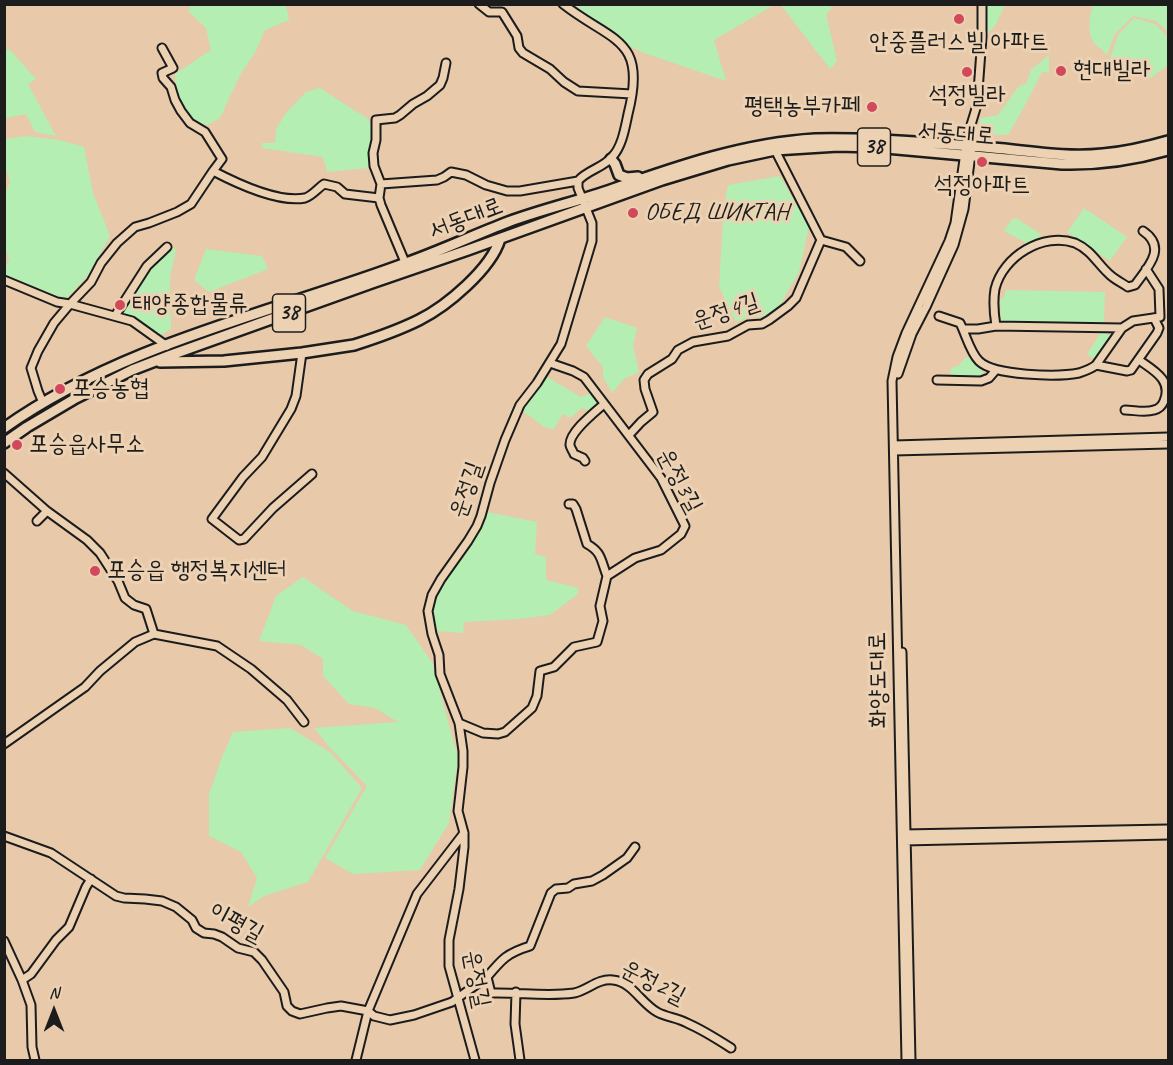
<!DOCTYPE html>
<html>
<head>
<meta charset="utf-8">
<style>
  body { margin:0 }
  #map { position:relative; width:1173px; height:1065px; overflow:hidden; background:#e8c9aa; font-family:Caveat,sans-serif }
  canvas { display:block }
  .frame { position:absolute; inset:0; border:6px solid #1c1c1c; pointer-events:none }
  .north { position:absolute; left:24px; top:981px; width:60px; height:60px; -webkit-text-stroke:4px #ecd1b3; paint-order:stroke; rotate:0deg; font-size:16px; font-weight:700; line-height:24px; text-align:center; color:#1c1c1c }
  .north::after { content:''; display:block; margin:auto; width:21px; height:27px; background:#1c1c1c; clip-path:polygon(50% 0,100% 100%,50% 72%,0 100%) }
</style>
</head>
<body>
<div id="map">
<canvas width="1173" height="1065"></canvas>
<div class="frame"></div>
<div class="north">N</div>
</div>
<script>
const context = document.querySelector('canvas').getContext('2d');
context.lineJoin = 'round';
function fillPath(path, color) {
  context.fillStyle = color;
  context.fill(path, 'evenodd');
}
function trace(path, color, width, dash) {
  context.strokeStyle = color;
  context.lineWidth = width;
  context.lineCap = dash ? 'butt' : 'round';
  context.setLineDash(dash || []);
  context.stroke(path);
}
function label(font, color, halo, rows, align = 'center') {
  context.font = font + ' Caveat,"Poor Story",sans-serif';
  context.lineWidth = 6;
  context.setLineDash([]);
  context.textBaseline = 'middle';
  context.strokeStyle = halo;
  context.fillStyle = color;
  for (const [text, x, y, turn = 0] of rows) {
    context.save();
    context.translate(x, y);
    context.rotate((+turn || 0) * Math.PI / 180);
    context.textAlign = isNaN(turn) ? turn : align;
    if (halo) context.strokeText(text, 0, 0);
    context.fillText(text, 0, 0);
    context.restore();
  }
}
fillPath(new Path2D(`
  M191 5H286L289 20 265 30 256 51 240 75 220 118 207 125 195 122 187 114 176 90 175 74 211 50 206 28 188 11Z
  M575 5V4L774 5 714 40 726 81 644 53 631 47Z
  M781 5H829L832 8 826 14 837 61 830 69Z
  M987 5H1005L995 26 986 34Z
  M1093 5H1168V32L1156 21 1133 16 1115 34 1107 55C1104 51 1099 48 1095 44 1087 35 1089 16 1093 5Z
  M1134 18 1155 24 1168 37V65L1151 78 1108 64 1118 35Z
  M5 49 10 50 36 79 28 84 56 136 35 132 26 114 5 118Z
  M1049 55V72H1042L1023 109 1008 135 980 134 978 129 981 118 998 115 1019 86 1026 84 1031 70Z
  M320 88 368 119 372 125 368 168 327 172 323 157 262 148V143H275L276 129 286 113 306 92Z
  M26 136 59 140 84 147 93 193 110 236 88 275 67 298 39 292 5 274V268L9 261 5 245V194L10 182 5 165V139Z
  M780 176 809 227 799 272 779 307 764 316 746 318 736 322 719 287 724 205 728 185Z
  M1084 208 1127 237 1110 261 1067 232Z
  M1016 218 1042 235 1028 244 1004 231 1012 219Z
  M173 247 176 250 170 278 171 329 161 335 139 320 123 314 150 268Z
  M206 249 262 256 268 269 209 292 194 280Z
  M1006 290 1105 292 1104 323 1001 322 1000 299 1004 298Z
  M605 317 637 328 633 346 639 372 624 379 612 393 603 377V367L586 346Z
  M1102 331 1111 337 1096 360 1087 354Z
  M966 357 970 358C973 365 980 367 984 374L982 377 963 378 950 376 951 368 958 366Z
  M539 372 581 397 593 392 601 403 590 412 582 408 570 418 563 414 553 430 543 426 521 410Z
  M487 512 537 522 535 554 546 557V580L578 588V594L550 615 519 619 464 622 463 633 436 631 433 612 435 596 447 576 477 536Z
  M303 577 353 611 406 625 432 662 458 758 449 823 420 870 353 874 325 858 367 786 330 748 314 728 398 722 375 708 349 704 323 676V659L301 645 259 641 276 596Z
  M290 728 330 752 362 788 308 882 264 896 248 907 257 878 241 852 209 836V794L222 757 233 732Z`), '#b4eeb3');
const minor = new Path2D(`
  M479 4 489 12H502L517 36 519 48 523 53 550 69 564 82 578 91 632 94
  M162 48 173 68 162 73 163 78 171 87 175 100 181 111 190 123 205 132 222 159 213 171C236 183 279 203 305 198 312 196 318 188 324 184L337 187 345 194 379 198
  M381 184 374 166 373 153 376 140V120L395 118 400 115 413 104 427 96 440 85 443 78 446 63
  M821 240 846 247 860 261
  M407 267 381 205 379 198 381 184 437 180 444 177 451 172 466 175 486 185 507 191H520L578 181
  M4 280 57 302 70 304 132 321 167 346
  M115 316 147 266 167 247
  M939 316 960 323C966 335 970 352 979 361 994 376 1058 377 1079 373 1085 371 1091 369 1096 365L1122 328 1133 321 1160 317 1159 289 1146 269
  M996 326C994 314 993 301 995 289 1003 256 1043 232 1075 243 1091 250 1097 263 1109 274 1114 279 1122 283 1128 287L1135 285C1147 268 1168 248 1143 231
  M963 329H978L996 326 1122 328
  M302 353 296 396 291 409 262 457 243 477 212 519 239 540 244 539 273 508 312 474
  M1096 365 1127 371 1131 370 1157 333 1159 328 1154 318
  M898 374 912 334 926 307 954 245 964 209 972 146
  M937 380 981 381 989 378 996 370
  M43 403 38 391 31 368 38 351 54 323 70 304 91 282 101 263 117 243 135 227 149 223 177 212 191 204 213 171
  M1125 410C1134 410 1145 413 1154 410 1159 409 1162 406 1164 401 1173 380 1153 370 1139 360
  M629 435 641 422 653 412 645 389 644 380 648 374 672 359 678 350 693 342 728 336 748 325 762 324 769 320 788 306 796 298 821 240 775 150
  M894 445 1168 437
  M894 451 1168 444
  M585 461 583 458 574 454C574 453 570 447 570 445 569 432 595 412 604 404
  M4 473 47 511 37 521
  M569 504H573L576 509 587 544C602 552 601 561 607 576
  M47 511 87 540 100 553 118 581 125 598 134 605 146 609 154 634
  M902 652 911 1060
  M459 723 483 733 498 734 505 732 532 708 537 696 540 671 554 667 574 647 597 642 603 621 600 606 607 576 635 558 661 550 681 534 685 526 661 478 584 377 573 371 550 363
  M4 744 85 687 100 671 135 642 154 634 217 646 251 669 287 700 304 722
  M904 834 1168 829
  M4 836 51 853 116 896 124 898 145 899 162 901 176 907 192 920 196 928 204 933 214 934 222 937 238 948 254 952 262 960 284 992 287 1006 292 1011 300 1014 327 1008 341 1006 368 1011 374 1016 390 1020 414 1015 452 1002 487 977 491 993C519 992 547 997 574 993 588 990 598 978 613 980 632 982 641 1003 657 1012 666 1017 678 1018 687 1023 703 1030 717 1039 731 1048
  M904 841 1168 835
  M4 941 22 980 31 1005 32 1047 35 1060
  M487 977C502 959 507 953 530 946L551 893 556 889 568 888 574 884 592 881 603 875 627 858 635 847
  M22 980 31 974 56 940 69 927 86 887 91 879
  M516 992 515 1024 520 1060
  M356 1060 368 1011 417 894 464 833
  M475 1060 449 966V940L459 889 464 847V833L458 811 463 767V751L459 723 440 674 439 655 432 634 428 611 432 595 441 579 468 541 477 526 481 516 490 483 505 440 520 405 537 383 561 344 592 241V223L578 188V181C587 170 603 168 612 157 622 147 625 128 628 114 648 37 611 42 563 4
  M906 1060 892 381 897 357 906 333 949 241 955 223 967 138 977 105 982 37V4`);
const major = new Path2D(`
  M611 159 615 164 619 175 627 178 638 177
  M160 362 224 361 302 353 354 345C376 338 399 330 419 320 447 306 491 269 500 239
  M4 428C122 344 272 313 406 263 440 251 474 235 508 222 543 209 579 201 613 189 679 166 745 143 815 139 837 138 860 139 883 140 919 142 956 144 993 148 1029 151 1066 158 1103 154 1126 152 1147 147 1168 141
  M4 443 27 427 76 398 132 370 171 355 372 283 468 250 662 180 728 160 775 150 838 146 875 147 1062 164C1099 165 1133 160 1168 150`);
trace(minor, '#1c1c1c', 11);
trace(major, '#1c1c1c', 14);
trace(minor, '#ecd1b3', 7);
trace(major, '#ecd1b3', 9);
for (const [x, y, r, color] of [
  [959,19,6,"#d1495b"],
  [1061,71,6,"#d1495b"],
  [967,72,6,"#d1495b"],
  [872,107,6,"#d1495b"],
  [982,162,6,"#d1495b"],
  [633,213,6,"#d1495b"],
  [120,305,6,"#d1495b"],
  [60,389,6,"#d1495b"],
  [17,445,6,"#d1495b"],
  [95,571,6,"#d1495b"]
]) {
  const dot = new Path2D();
  dot.arc(x, y, r, 0, 2 * Math.PI);
  context.fillStyle = color;
  context.fill(dot);
  trace(dot, '#ecd1b3', 2);
}
for (const [x, y, w] of [
  [874,147,33],
  [289,313,33]
]) {
  const box = new Path2D();
  box.roundRect(x - w / 2, y - 19, w, 38, 4.5);
  context.fillStyle = '#ecd1b3';
  context.fill(box);
  trace(box, '#1c1c1c', 1.5);
}
label('bold 22px', '#1c1c1c', null, [
  ["38",874,147],
  ["38",289,313]
]);
label('24px', '#1c1c1c', '#ecd1b3', [
  ["안중플러스빌 아파트",959,43,"center"],
  ["현대빌라",1073,71],
  ["석정빌라",967,96,"center"],
  ["평택농부카페",860,107,"right"],
  ["석정아파트",982,186,"center"],
  ["ОБЕД ШИКТАН",645,213],
  ["태양종합물류",132,305],
  ["포승농협",72,389],
  ["포승읍사무소",29,445],
  ["포승읍 행정복지센터",107,571]
], 'left');
label('24px', '#1c1c1c', '#ecd1b3', [
  ["서동대로",956,134,5],
  ["서동대로",466,219,-21],
  ["운정4길",726,312,-18],
  ["운정3길",679,481,62],
  ["운정길",467,490,-71],
  ["화양도대로",879,680,-91],
  ["이평길",236,923,28],
  ["운정길",476,979,79],
  ["운정2길",653,983,27]
]);
</script>
</body>
</html>
